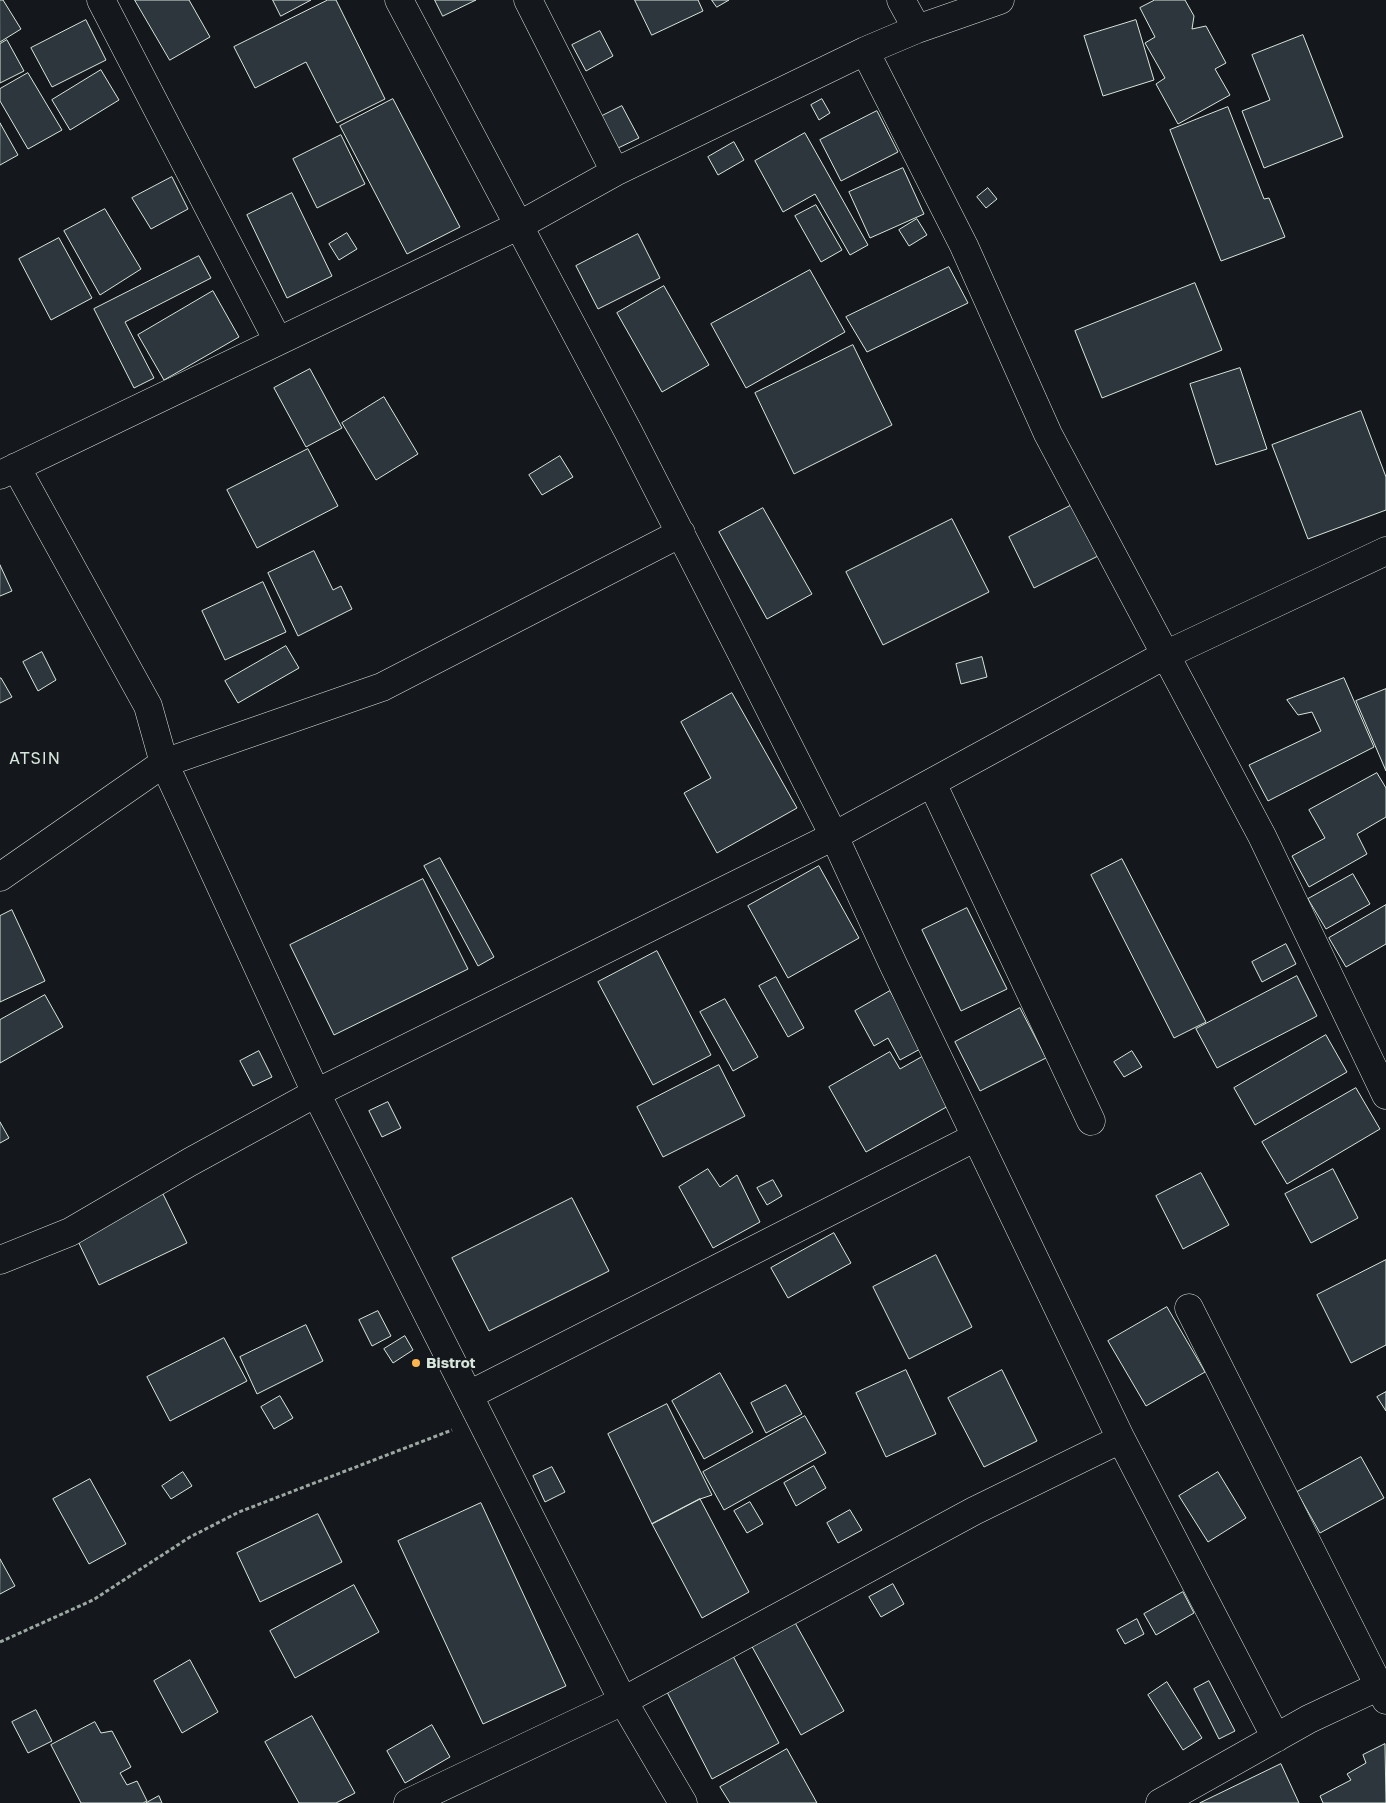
<!DOCTYPE html>
<html>
<head>
<meta charset="utf-8">
<style>
  body { margin:0 }
  canvas { display:block; background:#14181c }
</style>
</head>
<body>
<canvas width="1386" height="1803"></canvas>
<script>
const context = document.querySelector('canvas').getContext('2d');
context.lineJoin = 'round';
function fillPath(path, color) {
  context.fillStyle = color;
  context.fill(path, 'evenodd');
}
function trace(path, color, width, dash) {
  context.strokeStyle = color;
  context.lineWidth = width;
  context.lineCap = dash ? 'butt' : 'round';
  context.setLineDash(dash || []);
  context.stroke(path);
}
function label(font, color, halo, rows, align = 'center') {
  context.font = font + ' "Golos Text",sans-serif';
  context.lineWidth = 4;
  context.setLineDash([]);
  context.textBaseline = 'middle';
  context.strokeStyle = halo;
  context.fillStyle = color;
  for (const [text, x, y, turn = 0] of rows) {
    context.save();
    context.translate(x, y);
    context.rotate((+turn || 0) * Math.PI / 180);
    context.textAlign = isNaN(turn) ? turn : align;
    if (halo) context.strokeText(text, 0, 0);
    context.fillText(text, 0, 0);
    context.restore();
  }
}
const building = new Path2D(`
  M0 0H3L21 29 0 42Z
  M135 0H189L210 37 170 60Z
  M273 0H311L281 16Z
  M328 0H336L385 99 337 123 306 62 255 88 234 47Z
  M435 0H476L443 16Z
  M635 0H698L703 11 652 35Z
  M712 0H729L717 7Z
  M1155 0H1185L1194 16 1192 29 1206 26 1226 63 1215 69 1230 95 1178 124 1156 84 1165 78 1145 43 1155 37 1140 8Z
  M86 20 106 60 52 87 31 48Z
  M1136 20 1154 80 1103 96 1084 36Z
  M600 31 613 56 586 71 572 45Z
  M1303 35 1343 137 1264 168 1242 111 1270 100 1252 55Z
  M7 40 24 71 0 83V44Z
  M101 70 119 100 70 130 52 100Z
  M28 73 62 130 28 149 0 101V89Z
  M393 99 460 227 407 254 340 126Z
  M822 99 830 113 819 120 811 105Z
  M622 106 639 138 616 149 600 117Z
  M1228 107 1264 199 1269 198 1285 237 1221 261 1170 130Z
  M877 111 898 152 841 181 820 140Z
  M0 123 18 155 0 165Z
  M805 133 868 245 850 255 815 194 783 212 755 161Z
  M341 135 365 184 317 208 293 159Z
  M734 142 744 160 718 175 708 157Z
  M903 168 924 214 870 238 849 192Z
  M172 177 188 209 151 229 132 198Z
  M988 188 997 199 986 208 977 197Z
  M292 193 332 276 287 298 247 215Z
  M816 205 842 250 821 262 795 216Z
  M105 209 141 269 100 295 64 231Z
  M917 219 927 235 909 246 899 230Z
  M347 233 357 249 339 260 329 244Z
  M638 234 660 278 598 309 576 266Z
  M59 238 92 298 51 320 19 259Z
  M199 256 211 278 125 322 154 378 134 388 94 309Z
  M949 267 968 303 867 352 846 317Z
  M810 270 845 332 746 388 711 324Z
  M1195 283 1222 350 1102 398 1075 331Z
  M664 286 709 365 662 392 617 313Z
  M213 291 239 337 164 380 138 335Z
  M853 345 892 425 794 474 755 393Z
  M1240 368 1267 449 1216 465 1190 384Z
  M310 369 342 428 306 447 274 388Z
  M384 397 418 454 376 480 342 423Z
  M1361 411 1386 477V510L1308 539 1272 445Z
  M308 449 338 506 257 548 227 490Z
  M560 456 573 477 542 495 529 475Z
  M1072 505 1098 556 1034 588 1009 537Z
  M763 508 812 594 767 619 719 532Z
  M952 519 989 592 883 645 846 572Z
  M314 551 333 590 341 586 352 609 298 636 268 573Z
  M0 565 12 591 0 596Z
  M263 582 286 632 225 660 202 611Z
  M286 646 299 668 238 703 225 681Z
  M42 652 56 680 38 691 23 662Z
  M982 657 987 677 961 684 956 664Z
  M0 678H1L12 697 0 703Z
  M1344 678 1374 747 1268 801 1249 765 1321 731 1312 712 1298 715 1287 700Z
  M1386 689V771L1356 701Z
  M732 693 797 808 717 853 684 793 711 778 681 722Z
  M1377 773 1386 788V817L1357 834 1367 854 1309 887 1292 856 1325 838 1309 810Z
  M440 858 494 957 478 966 424 866Z
  M1122 859 1206 1022 1174 1038 1091 875Z
  M819 866 859 938 788 978 748 906Z
  M1353 874 1370 904 1326 929 1308 899Z
  M423 879 468 969 334 1035 290 945Z
  M1386 905V944L1346 967 1329 938Z
  M967 908 1007 989 961 1011 922 930Z
  M12 910 45 981 0 1002V916Z
  M1286 944 1296 964 1262 982 1252 962Z
  M657 951 711 1055 653 1085 598 982Z
  M1297 976 1317 1016 1217 1068 1196 1029Z
  M776 977 804 1028 788 1037 759 986Z
  M890 991 922 1048 900 1060 888 1038 874 1046 855 1011Z
  M45 995 63 1027 0 1063V1020Z
  M725 999 758 1057 733 1071 700 1012Z
  M1020 1008 1046 1058 980 1091 955 1042Z
  M1326 1035 1347 1072 1255 1125 1234 1088Z
  M259 1051 272 1077 253 1086 240 1061Z
  M1132 1051 1142 1067 1124 1077 1114 1062Z
  M890 1052 900 1069 923 1056 950 1105 866 1152 829 1087Z
  M719 1065 745 1116 663 1157 637 1107Z
  M1356 1088 1380 1129 1287 1184 1262 1142Z
  M388 1102 401 1128 382 1137 369 1111Z
  M0 1122 9 1138 0 1143Z
  M708 1169 720 1187 737 1175 760 1222 713 1248 679 1187Z
  M1333 1169 1358 1218 1311 1243 1285 1194Z
  M1201 1173 1229 1225 1183 1249 1156 1196Z
  M773 1180 782 1196 767 1205 757 1188Z
  M163 1194 187 1243 99 1285 76 1237Z
  M572 1198 609 1271 489 1331 452 1258Z
  M834 1233 851 1263 788 1298 771 1268Z
  M936 1255 972 1327 909 1359 873 1287Z
  M1386 1260V1345L1351 1363 1317 1295Z
  M1167 1307 1205 1372 1146 1406 1108 1341Z
  M378 1311 391 1336 372 1346 359 1320Z
  M306 1325 323 1361 257 1394 240 1357Z
  M405 1336 413 1350 393 1363 384 1349Z
  M224 1338 247 1381 170 1421 147 1377Z
  M906 1370 936 1434 886 1457 856 1393Z
  M1002 1370 1037 1441 984 1467 948 1398Z
  M720 1373 753 1432 704 1459 672 1401Z
  M786 1385 802 1414 766 1433 751 1403Z
  M1386 1392V1411L1377 1397Z
  M280 1396 293 1418 274 1429 261 1407Z
  M667 1404 712 1495 700 1499 652 1524 608 1434Z
  M805 1416 826 1453 724 1510 703 1472Z
  M1361 1457 1384 1498 1320 1533 1297 1492Z
  M814 1466 826 1488 796 1506 784 1483Z
  M552 1467 565 1492 545 1502 533 1476Z
  M183 1472 192 1486 171 1499 162 1486Z
  M1218 1472 1246 1518 1208 1542 1179 1496Z
  M90 1479 126 1544 89 1564 53 1499Z
  M700 1499 749 1592 702 1618 652 1524Z
  M750 1502 763 1524 747 1533 734 1511Z
  M481 1503 566 1686 483 1724 398 1541Z
  M850 1510 862 1530 838 1543 827 1523Z
  M318 1514 342 1562 260 1602 237 1553Z
  M0 1559 15 1586 0 1594Z
  M893 1584 904 1604 881 1617 869 1597Z
  M354 1585 379 1632 295 1678 270 1631Z
  M1183 1592 1194 1613 1156 1635 1144 1614Z
  M793 1619 844 1711 801 1735 750 1643Z
  M1137 1619 1144 1634 1125 1644 1117 1630Z
  M733 1656 779 1743 712 1779 667 1692Z
  M190 1660 218 1712 182 1733 154 1681Z
  M1209 1681 1235 1731 1219 1739 1194 1689Z
  M1167 1682 1202 1738 1183 1750 1148 1695Z
  M36 1710 52 1741 28 1753 12 1722Z
  M312 1716 355 1793 336 1803H299L265 1742Z
  M95 1722 101 1733 112 1731 131 1767 120 1773 127 1785 137 1781 147 1801 143 1803H81L51 1745Z
  M432 1725 450 1757 405 1783 387 1751Z
  M1385 1744 1386 1803H1323L1320 1796 1351 1780 1347 1774 1366 1763 1363 1755Z
  M787 1749 817 1803H730L720 1787Z
  M1281 1764 1299 1803H1200Z
  M159 1796 162 1803H146Z`);
fillPath(building, '#2c363c');
trace(building, '#d8e6dc', 1);
const street = new Path2D(`
  M101 0 278 341
  M399 0 629 433 741 652 834 836 893 964 1121 1439 1276 1738
  M528 0 615 172
  M901 0 917 29
  M865 51 964 246 1048 434 1262 836 1386 1095
  M16 467 148 706 164 763 316 1093 623 1701 683 1803
  M0 475 518 226 615 172 865 51 917 29 1000 0
  M932 783 1091 1121
  M0 877 164 763 382 687 681 533
  M0 1260 70 1232 190 1162 316 1093 834 836 1165 655 1386 551
  M1189 1308 1386 1700
  M469 1395 976 1137
  M408 1803 623 1701 974 1511 1121 1439
  M1160 1803 1309 1719 1386 1683`);
trace(street, '#d8e6dc', 29);
trace(new Path2D(`
  M0 1642 93 1600 190 1537 239 1512 452 1430`), '#9da8a2', 3, [4, 2.5]);
trace(street, '#14181c', 28);
for (const [x, y, r, color] of [
  [416,1363,5,"#ffb74d"]
]) {
  const dot = new Path2D();
  dot.arc(x, y, r, 0, 2 * Math.PI);
  context.fillStyle = color;
  context.fill(dot);
  trace(dot, '#14181c', 2);
}
label('bold 15px', '#d8e6dc', '#14181c', [
  ["Bistrot",426,1363]
], 'left');
context.letterSpacing = '1px';
label('16px', '#d8e6dc', '#14181c', [
  ["ATSIN",35,759]
]);
context.letterSpacing = '0px';
</script>
</body>
</html>
